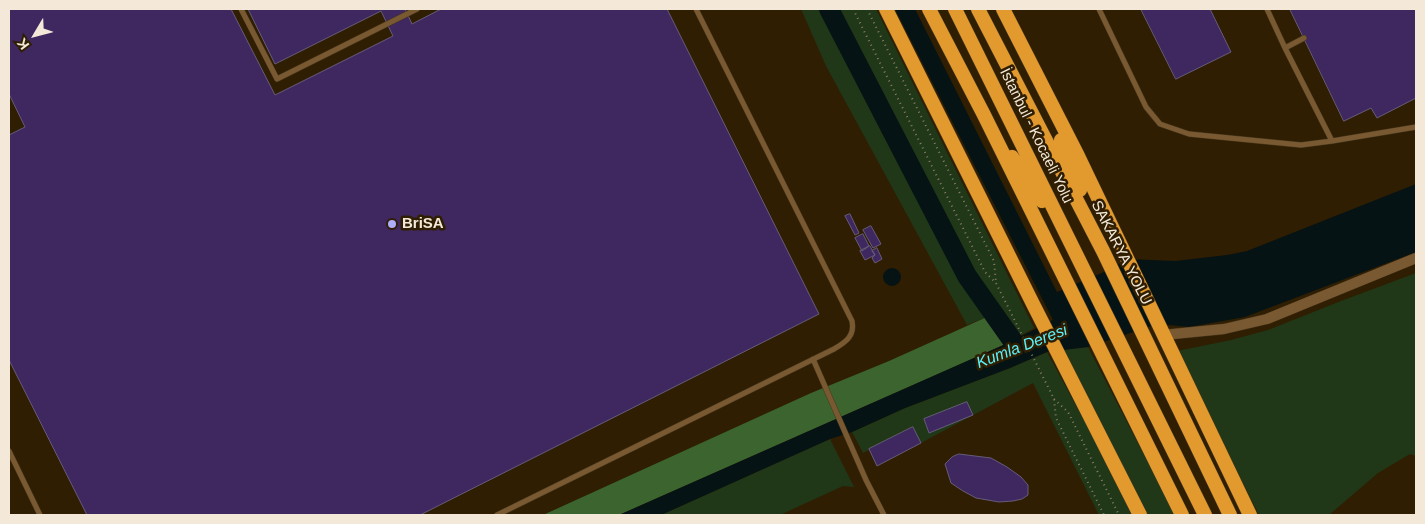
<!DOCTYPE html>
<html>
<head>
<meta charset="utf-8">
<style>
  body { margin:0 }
  #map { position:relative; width:1425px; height:524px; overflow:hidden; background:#2f1e02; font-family:Helvetica,sans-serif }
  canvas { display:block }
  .frame { position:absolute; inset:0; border:10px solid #f4e9d8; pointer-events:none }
  .north { position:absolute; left:10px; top:10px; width:50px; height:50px; -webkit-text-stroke:4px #2f1e02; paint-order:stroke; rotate:233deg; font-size:14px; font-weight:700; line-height:20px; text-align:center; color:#f4e9d8 }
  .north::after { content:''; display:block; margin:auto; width:18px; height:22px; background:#f4e9d8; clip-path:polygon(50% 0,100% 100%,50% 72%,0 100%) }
</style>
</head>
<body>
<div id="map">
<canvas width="1425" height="524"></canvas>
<div class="frame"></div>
<div class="north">K</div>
</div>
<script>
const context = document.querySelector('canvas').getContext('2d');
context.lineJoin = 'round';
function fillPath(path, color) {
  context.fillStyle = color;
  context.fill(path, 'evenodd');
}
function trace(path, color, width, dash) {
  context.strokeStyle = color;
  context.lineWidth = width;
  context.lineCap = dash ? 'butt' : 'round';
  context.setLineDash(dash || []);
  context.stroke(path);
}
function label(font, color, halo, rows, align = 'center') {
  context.font = font + ' Helvetica,sans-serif';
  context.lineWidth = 5;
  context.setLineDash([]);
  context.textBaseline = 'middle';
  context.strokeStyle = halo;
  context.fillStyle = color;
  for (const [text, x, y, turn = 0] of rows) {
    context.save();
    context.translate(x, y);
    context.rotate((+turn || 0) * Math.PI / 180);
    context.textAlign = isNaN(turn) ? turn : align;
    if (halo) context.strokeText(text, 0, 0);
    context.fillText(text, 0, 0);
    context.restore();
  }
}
fillPath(new Path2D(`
  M801 9H876L1034 328 1008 343 1001 328 989 316 967 325 826 66Z
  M1416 273V456L1410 454 1378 473 1329 515H1259L1177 351 1231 340 1268 330 1341 301Z
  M1088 347 1175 515H1148L1062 350Z
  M1047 352 1135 515H1099L1033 383 921 443 912 427 863 453 852 432 905 408 1010 368Z
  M830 439 854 487 843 486 780 515H661Z`), '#203818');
fillPath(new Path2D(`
  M989 316 1001 328 1008 343 619 515H543L811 393 889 361Z`), '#3b642e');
fillPath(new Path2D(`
  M895 9H915L1057 292 1111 269 1127 259 1175 261 1227 255 1247 251 1416 184V252L1245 317 1189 327 1158 324 1088 347 1047 352 1010 368 905 408 852 432 830 439 661 515H619L1008 343 1053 320Z
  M883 277a9 9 0 1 1 18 0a9 9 0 1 1-18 0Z`), '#061314');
trace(new Path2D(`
  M829 9 967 276 1017 347`), '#061314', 20);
const building = new Path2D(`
  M9 9H231L275 95 393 36 381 11 275 64 248 9H405L412 24 441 9H667L819 314 420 515H87L9 360V135L25 127 9 94Z
  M1141 9H1210L1231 52 1176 79Z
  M1290 9H1416V98L1377 118 1371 108 1344 121Z
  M850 214 859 233 855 235 845 216Z
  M871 226 881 244 873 248 863 230Z
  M863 234 869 246 862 251 855 238Z
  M870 246 875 255 865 260 860 251Z
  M877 248 882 259 875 263 872 258 875 255 872 251Z
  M967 402 973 415 929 433 924 419Z
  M913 427 921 443 877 466 869 449Z
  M959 454 991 458 1007 467 1021 477 1028 485V495L1022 499 1013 501 999 502 976 498 963 491 951 483 945 464 952 457Z`);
fillPath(building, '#3f285f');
trace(building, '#665c7a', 1);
const service = new Path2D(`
  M241 9 277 79 417 9
  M1099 9 1146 107 1160 124 1189 134 1301 145 1332 141 1416 127
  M1267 9 1285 48
  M1304 38 1285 48 1332 141
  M813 359 866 480 884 515
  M9 451 40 515
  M497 515 834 349C846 342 855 336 852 321L696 9`);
const minor = new Path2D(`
  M1163 335 1224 329 1267 319 1416 258`);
const trunk = new Path2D(`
  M886 9 1033 304 1140 515
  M929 9 984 115 1182 515
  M955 9 1205 515
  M978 9 1103 251 1230 515
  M1003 9 1078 156 1250 515
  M1061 140 1080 190
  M1012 157 1042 201`);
trace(service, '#4b3a20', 6);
trace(minor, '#4b3a20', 11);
trace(trunk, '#4b3a20', 15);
trace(new Path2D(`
  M853 9 985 272 996 283 1054 399 1056 418 1104 515
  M867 9 994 261 996 283
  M1054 399 1068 412 1119 515`), '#8c7e67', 2, [1, 4]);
trace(service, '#795931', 5);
trace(minor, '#795931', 10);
trace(trunk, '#e29a2f', 14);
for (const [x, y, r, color] of [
  [392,224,5,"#afaefa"]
]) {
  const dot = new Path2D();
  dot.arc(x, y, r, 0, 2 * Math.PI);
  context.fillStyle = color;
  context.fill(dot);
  trace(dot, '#2f1e02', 2);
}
label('15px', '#f4e9d8', '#2f1e02', [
  ["İstanbul - Kocaeli Yolu",1036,136,64],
  ["SAKARYA YOLU",1121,253,63]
]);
label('bold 15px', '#f4e9d8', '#2f1e02', [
  ["BriSA",402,224]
], 'left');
label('italic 16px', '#5bf0fa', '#2f1e02', [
  ["Kumla Deresi",1022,347,-21]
]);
</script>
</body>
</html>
